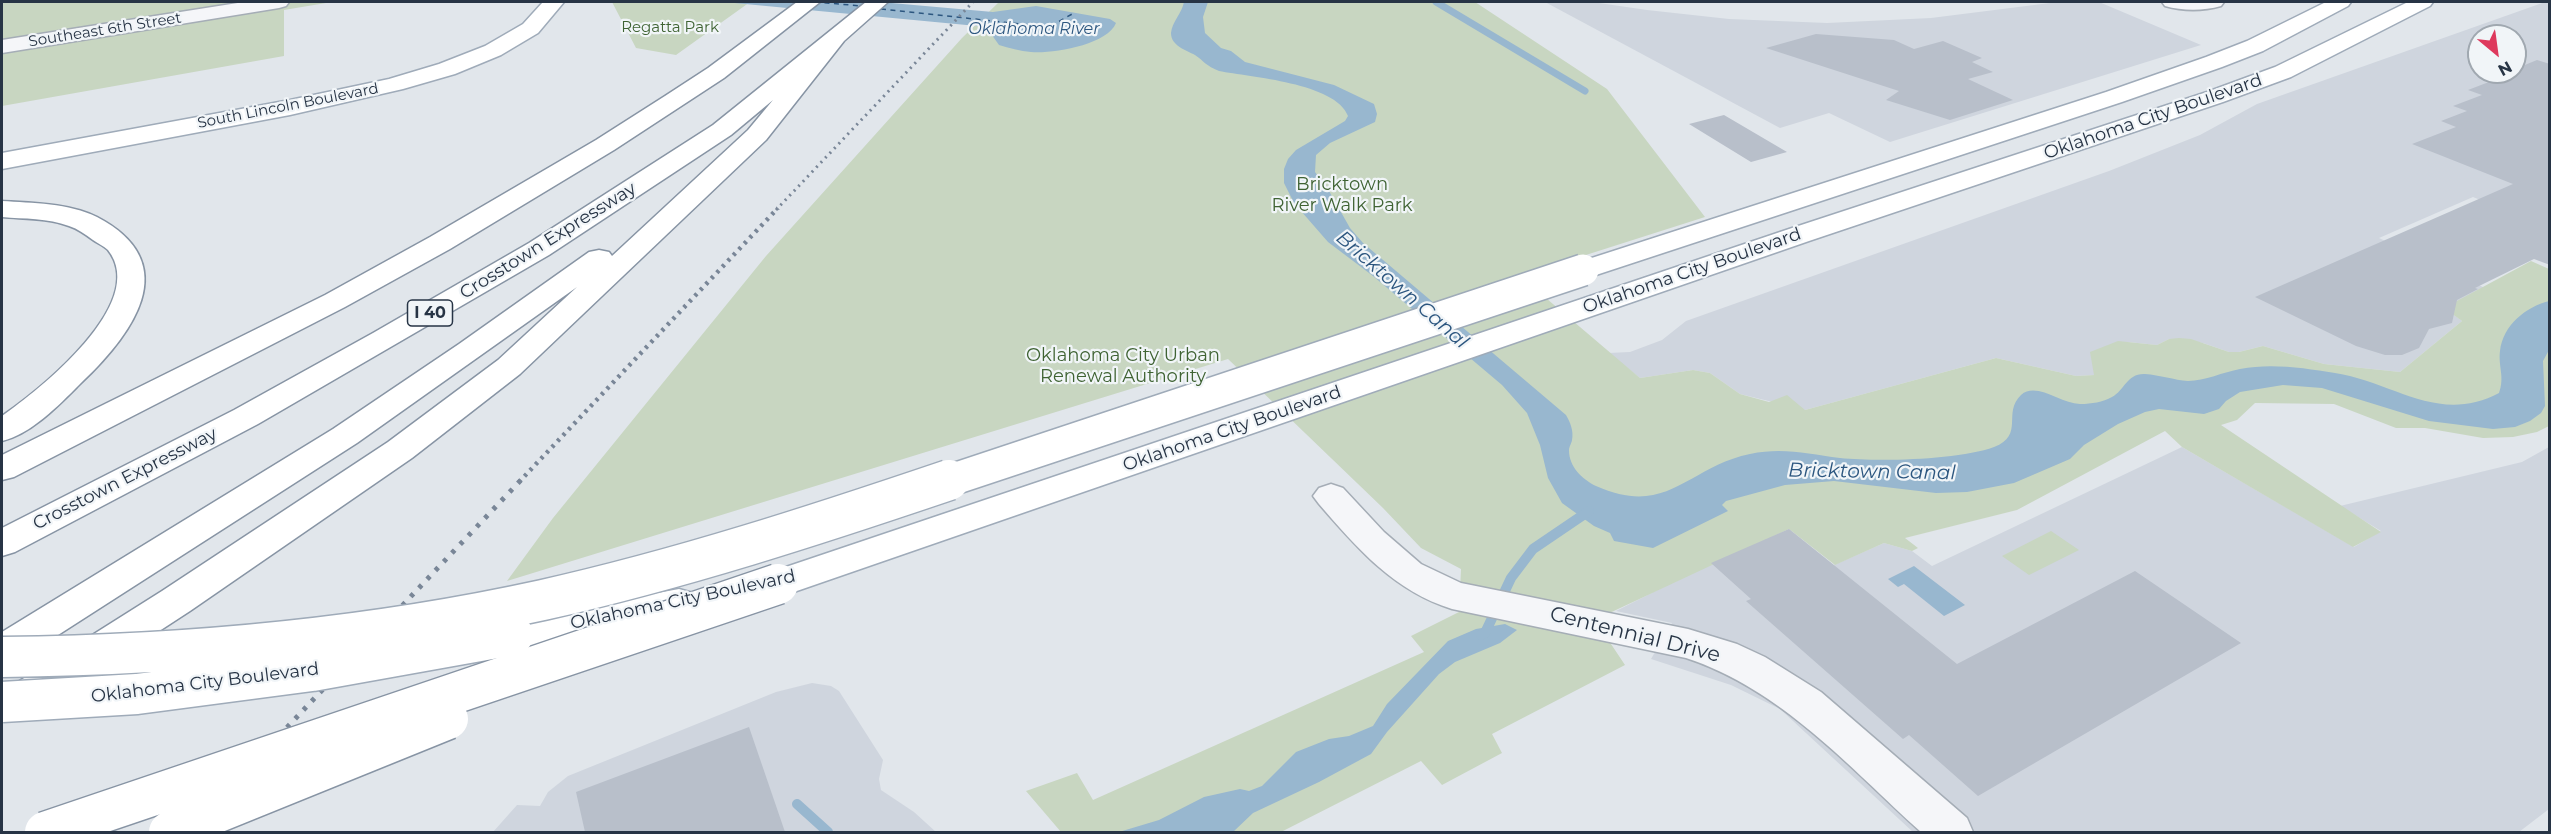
<!DOCTYPE html>
<html>
<head>
<meta charset="utf-8">
<style>
  body { margin:0 }
  #map { position:relative; width:2551px; height:834px; overflow:hidden; background:#e1e6eb; font-family:Montserrat,sans-serif }
  canvas { display:block }
  .frame { position:absolute; inset:0; border:3px solid #273445; pointer-events:none }
  .north { position:absolute; left:2467px; top:24px; width:60px; height:60px; box-sizing:border-box; background:#f1f5f8; border:2px solid #a0a8b0; border-radius:50%; rotate:151deg; font-size:16px; font-weight:700; line-height:24px; text-align:center; color:#273445 }
  .north::after { content:''; display:block; margin:auto; width:21px; height:27px; background:#de395d; clip-path:polygon(50% 0,100% 100%,50% 72%,0 100%) }
</style>
</head>
<body>
<div id="map">
<canvas width="2551" height="834"></canvas>
<div class="frame"></div>
<div class="north">N</div>
</div>
<script>
const context = document.querySelector('canvas').getContext('2d');
context.lineJoin = 'round';
function fillPath(path, color) {
  context.fillStyle = color;
  context.fill(path, 'evenodd');
}
function trace(path, color, width, dash) {
  context.strokeStyle = color;
  context.lineWidth = width;
  context.lineCap = dash ? 'butt' : 'round';
  context.setLineDash(dash || []);
  context.stroke(path);
}
function label(font, color, halo, rows, align = 'center') {
  context.font = font + ' Montserrat,sans-serif';
  context.lineWidth = 4.5;
  context.setLineDash([]);
  context.textBaseline = 'middle';
  context.strokeStyle = halo;
  context.fillStyle = color;
  for (const [text, x, y, turn = 0] of rows) {
    context.save();
    context.translate(x, y);
    context.rotate((+turn || 0) * Math.PI / 180);
    context.textAlign = isNaN(turn) ? turn : align;
    if (halo) context.strokeText(text, 0, 0);
    context.fillText(text, 0, 0);
    context.restore();
  }
}
fillPath(new Path2D(`
  M1545 2H1592L1647 10 1729 19 1827 23 1931 18 2058 2H2099L2201 45 1890 142 1829 113 1780 128Z
  M2545 2H2549V228L2473 197 2379 238 2485 288 2445 308 2462 321 2400 372 2324 364 2263 346 2239 352H2229L2203 343 2169 339 2157 345 2128 342 2094 375 2076 376 1996 358 1805 410 1740 394 1710 373 1693 370 1640 378 1608 353 1630 352 1662 340 1686 321 2109 171 2200 135 2257 104ZM2479 36H2515V72H2479Z
  M2182 447 2354 547 2381 531 2340 506 2522 462 2549 447V809L2519 832H1913L1780 709 1731 685 1651 659 1672 623 1616 611 1711 563 1789 529 1834 565 1884 543 1912 551 1932 566Z
  M812 683 831 686 839 691 883 760 879 779 881 790 914 812 936 832H493L517 805 540 806 548 792 568 776 776 692Z`), '#cfd5de');
fillPath(new Path2D(`
  M2 2H332L284 10V56L2 106Z
  M612 2H750L676 55 636 48Z
  M999 2H1475L1607 89 1705 217 1520 276 1640 378 1693 370 1710 373 1740 394 1769 402 1787 395 1805 410 1996 358 2076 376 2094 375 2090 352 2118 341 2157 345 2169 339 2179 338 2191 339 2229 352H2239L2263 346 2324 364 2400 372 2462 321 2444 308 2531 261 2549 269V426L2537 432 2513 437 2483 438 2425 428H2396L2334 404 2255 403 2237 420 2221 425 2381 532 2353 547 2182 447 2165 431 2017 510 1905 538 1918 548 1912 551 1884 543 1835 565 1789 529 1601 617 1611 644 1625 665 1492 734 1502 753 1442 785 1421 761 1281 832H1061L1026 791 1077 773 1093 800 1424 652 1411 636 1459 612 1461 569 1421 548 1383 508 1228 359 507 581 553 518 766 256 962 38Z
  M2051 531 2079 550 2029 575 2002 556Z`), '#c8d6c1');
fillPath(new Path2D(`
  M724 2H880L993 12 1036 6 1110 19 1116 23C1107 45 1052 54 1031 52 1020 51 1009 48 999 45L989 31 977 26Z
  M1184 2H1208L1203 17 1205 33 1221 48 1231 51 1245 62 1334 85 1374 104 1377 114 1375 122 1330 143 1316 155 1315 172 1329 191 1350 228 1363 243 1566 415C1570 422 1574 431 1572 440 1572 442 1569 447 1569 450 1569 467 1582 479 1596 486 1668 518 1687 467 1750 454 1783 447 1808 454 1840 458 1878 462 1959 460 1994 447 2025 435 2002 413 2021 395 2037 381 2062 405 2081 404 2091 404 2103 402 2112 397 2125 390 2127 373 2145 374 2160 375 2174 380 2188 381 2205 381 2223 372 2240 369 2271 363 2304 368 2335 373 2394 382 2438 425 2499 393 2505 377 2498 366 2500 351 2503 325 2526 307 2549 301V350L2543 361 2545 406 2541 413 2530 421 2515 427 2493 429 2429 421 2322 388 2283 385 2240 392 2226 401 2219 409 2204 414 2159 409 2145 412 2118 424 2084 445 2070 459 2014 483 1967 492 1936 493 1834 481 1785 485 1726 501 1722 505 1728 511 1653 548 1614 541 1610 533 1594 526 1562 503 1548 478 1540 445 1527 413 1502 385 1373 276 1328 242 1294 203 1284 183V169L1288 159 1296 150 1345 121 1348 116C1336 83 1250 77 1219 71 1206 66 1204 61 1195 55 1186 50 1171 46 1171 33 1172 22 1182 13 1184 2Z
  M1914 566 1965 605 1944 616 1904 584 1898 587 1888 579Z
  M1505 624 1517 630 1500 643 1455 662 1439 674 1387 732 1371 754 1319 782 1253 813 1233 832H1119L1159 820 1204 797 1240 789 1249 791 1262 786 1296 752 1329 739 1349 736 1373 726 1387 704 1448 641 1476 629Z`), '#98b7cf');
trace(new Path2D(`
  M1436 2 1585 91`), '#98b7cf', 7);
trace(new Path2D(`
  M1481 635 1485 633 1511 578 1533 549 1589 511
  M797 804 828 832`), '#98b7cf', 10);
trace(new Path2D(`
  M815 2 862 6
  M881 9 1049 27 1074 13`), '#2c567f', 1.5, [5, 4.5]);
fillPath(new Path2D(`
  M1816 34 1894 40 1914 49 1943 41 1982 58 1972 62 1993 72 1968 79 2013 100 1950 120 1886 100 1899 91 1766 48Z
  M2537 60 2550 64V265L2534 259 2475 288 2478 289 2457 300 2452 323 2429 329 2419 348 2402 355H2385L2356 346 2255 297 2513 184 2412 144 2456 127 2441 121 2467 111 2453 106 2482 95 2468 90 2515 72V69Z
  M1724 115 1787 152 1751 162 1689 124Z
  M1789 529 1957 664 2135 571 2241 643 1978 796 1909 735 1903 739 1746 601 1751 599 1711 563Z
  M749 727 785 832H585L576 792Z`), '#b8bfca');
const minor = new Path2D(`
  M244 2H289L286 6 279 8 2 53V40Z
  M2162 2H2224L2221 6C2203 11 2183 11 2165 6Z
  M1331 484 1343 488 1384 532 1421 564 1461 583 1688 629 1737 644 1765 657 1821 692 1967 818 1973 832H1921C1849 767 1781 689 1686 658L1452 609C1394 591 1357 548 1319 504L1313 496 1319 488Z`);
const major = new Path2D(`
  M543 2H564L538 33 501 55 455 74 403 89 290 115 2 169V153L290 100 389 79 439 64 485 46 523 24Z
  M2326 2H2351L2348 6 2263 51 2222 67 2122 102 1593 276 1583 279 1573 276 1569 270 1573 264 2106 92 2206 57 2247 41Z
  M2408 2H2433L2430 6 2291 77 2223 102 1809 241 791 593 754 603 741 599 735 589 741 579 774 571 1789 229 2207 92 2275 67Z
  M679 589 693 593 698 603 693 613 513 650 499 645 493 635 499 625 513 620Z`);
const highway = new Path2D(`
  M797 2H820L724 78 614 150 450 249 345 307 14 477 2 480V455L325 295 430 237 596 140 665 96 708 68Z
  M866 2H888L844 41 766 140 520 374 412 458 190 611 32 714 17 719 2 714V692L162 591 388 442 498 360 577 287 357 443 16 662 2 666V632L333 429 459 344 589 252 599 250 609 252 612 256 748 130 773 100 731 135 549 255 258 424 15 552 2 556V528L234 410 373 333 529 243 713 125Z
  M2 201C32 203 69 203 97 217 187 264 131 336 79 385 58 406 31 434 2 441V416C39 390 150 303 108 250 104 246 97 243 93 240 85 234 78 229 69 226 48 218 24 219 2 217Z`);
trace(minor, '#a5adb6', 3);
trace(major, '#9fabb9', 3);
trace(highway, '#8794a4', 3);
fillPath(minor, '#f5f6f9');
fillPath(major, '#fff');
fillPath(highway, '#fff');
trace(new Path2D(`
  M776 210 973 2`), '#798697', 3, [2, 4.5]);
trace(new Path2D(`
  M519 482 778 208`), '#798697', 4.5, [3, 5]);
trace(new Path2D(`
  M188 832 521 480`), '#798697', 5, [4, 8]);
const majorBridgeFar1 = new Path2D(`
  M945 482 1583 270`);
const majorBridge = new Path2D(`
  M2 657C184 655 365 639 543 600 681 569 816 525 949 480
  M2 702 137 694 312 671 513 635`);
const highwayBridge = new Path2D(`
  M45 832 778 584
  M169 832 448 719`);
trace(majorBridgeFar1, '#9fabb9', 34, []);
trace(majorBridge, '#9fabb9', 43, []);
trace(highwayBridge, '#8794a4', 43, []);
trace(majorBridgeFar1, '#fff', 31);
trace(majorBridge, '#fff', 40);
trace(highwayBridge, '#fff', 40);
label('15px', '#3f6333', '#f1f5f8', [
  ["Regatta Park",670,28]
]);
label('15px', '#273445', '#f1f5f8', [
  ["Southeast 6th Street",105,30,-9],
  ["South Lincoln Boulevard",288,106,-11]
]);
label('italic 16px', '#2c567f', '#f1f5f8', [
  ["Oklahoma River",1034,29]
]);
for (const [x, y, w] of [
  [430,313,45]
]) {
  const box = new Path2D();
  box.roundRect(x - w / 2, y - 13, w, 26, 4.5);
  context.fillStyle = '#f1f5f8';
  context.fill(box);
  trace(box, '#273445', 1.5);
}
label('bold 16px', '#273445', null, [
  ["I 40",430,313]
]);
label('18px', '#273445', '#f1f5f8', [
  ["Oklahoma City Boulevard",2153,117,-19],
  ["Crosstown Expressway",548,241,-32],
  ["Oklahoma City Boulevard",1692,271,-19],
  ["Oklahoma City Boulevard",1232,429,-19],
  ["Crosstown Expressway",125,479,-27],
  ["Oklahoma City Boulevard",683,600,-12],
  ["Oklahoma City Boulevard",205,683,-7]
]);
label('18px', '#3f6333', '#f1f5f8', [
  ["Bricktown",1342,185],
  ["River Walk Park",1342,206],
  ["Oklahoma City Urban",1123,356],
  ["Renewal Authority",1123,377]
]);
label('italic 20px', '#2c567f', '#f1f5f8', [
  ["Bricktown Canal",1402,290,41],
  ["Bricktown Canal",1872,472,1]
]);
label('21px', '#273445', '#f1f5f8', [
  ["Centennial Drive",1635,635,14]
]);
</script>
</body>
</html>
